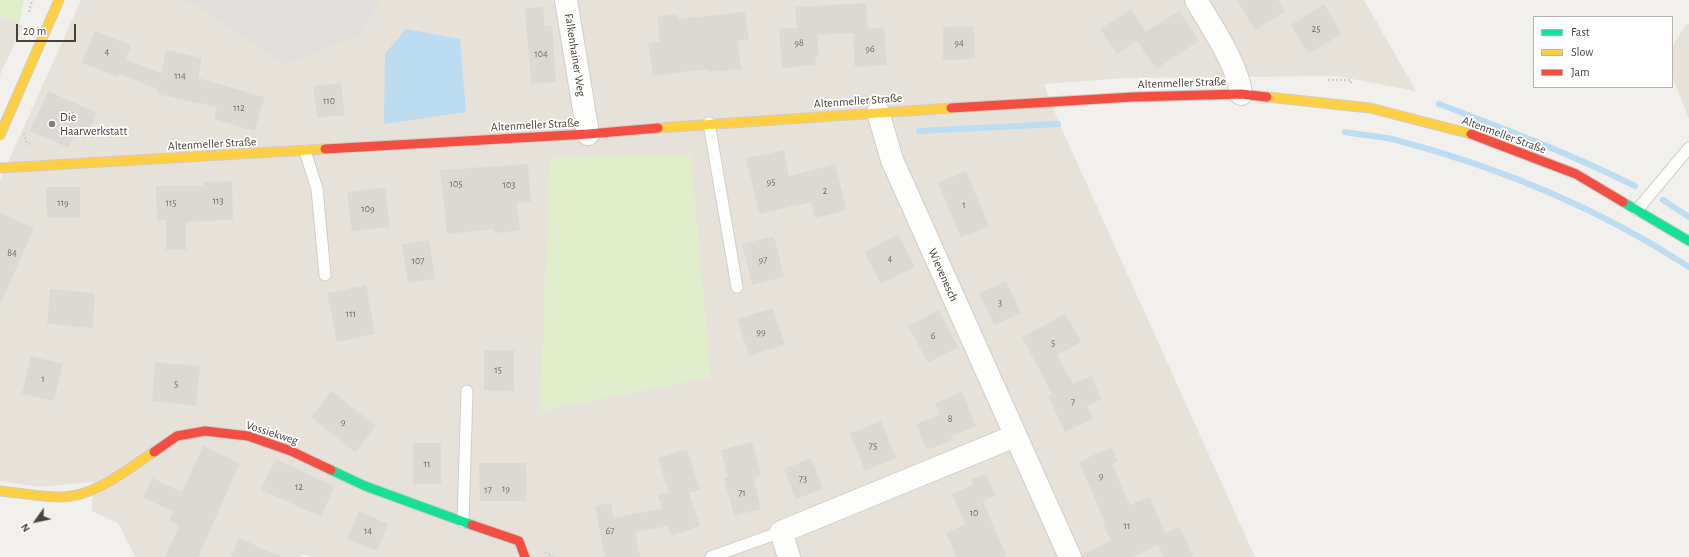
<!DOCTYPE html>
<html>
<head>
<meta charset="utf-8">
<style>
  body { margin:0 }
  #map { position:relative; width:1689px; height:557px; overflow:hidden; background:#f2f0ec; font-family:"Alegreya Sans",sans-serif }
  canvas { display:block }
  .legend { position:absolute; left:1533px; top:16px; width:140px; height:72px; box-sizing:border-box; background:#fff; border:1px solid #b6b3af; margin:0; padding:5px 7px; list-style:none; font-size:12px; color:#494237 }
  .legend li { display:flex; align-items:center; gap:8px; height:20px }
  .legend b { width:20px; border:1px solid #b6b3af }
  .north { position:absolute; left:16px; top:501px; width:40px; height:40px; -webkit-text-stroke:3px #fff; paint-order:stroke; rotate:237deg; font-size:11px; font-weight:700; line-height:16px; text-align:center; color:#494237 }
  .north::after { content:''; display:block; margin:auto; width:14px; height:18px; background:#494237; clip-path:polygon(50% 0,100% 100%,50% 72%,0 100%) }
  .scale { position:absolute; left:16px; top:24px; width:60px; height:18px; box-sizing:border-box; border:2px solid #494237; border-top:0; padding-left:5px; font-size:12px; line-height:14px; white-space:nowrap; color:#494237; -webkit-text-stroke:3px #fff; paint-order:stroke }
</style>
</head>
<body>
<div id="map">
<canvas width="1689" height="557"></canvas>
<ul class="legend">
<li><b style="height:5px;background:#16e098"></b>Fast</li>
<li><b style="height:5px;background:#ffcf43"></b>Slow</li>
<li><b style="height:5px;background:#f24e42"></b>Jam</li>
</ul>
<div class="north">N</div>
<div class="scale">20 m</div>
</div>
<script>
const context = document.querySelector('canvas').getContext('2d');
context.lineJoin = 'round';
function fillPath(path, color) {
  context.fillStyle = color;
  context.fill(path, 'evenodd');
}
function trace(path, color, width, dash) {
  context.strokeStyle = color;
  context.lineWidth = width;
  context.lineCap = dash ? 'butt' : 'round';
  context.setLineDash(dash || []);
  context.stroke(path);
}
function label(font, color, halo, rows, align = 'center') {
  context.font = font + ' "Alegreya Sans",sans-serif';
  context.lineWidth = 3.5;
  context.setLineDash([]);
  context.textBaseline = 'middle';
  context.strokeStyle = halo;
  context.fillStyle = color;
  for (const [text, x, y, turn = 0] of rows) {
    context.save();
    context.translate(x, y);
    context.rotate((+turn || 0) * Math.PI / 180);
    context.textAlign = isNaN(turn) ? turn : align;
    if (halo) context.strokeText(text, 0, 0);
    context.fillText(text, 0, 0);
    context.restore();
  }
}
fillPath(new Path2D(`
  M81 0H1364L1416 91 1336 76 1125 78 1044 84 1057 118 1255 557H312L303 554 300 557H135L118 523 92 511 93 482 39 487 0 481V180Z
  M0 16 23 26 0 75Z
  M1687 24H1689V119L1672 76V46Z`), '#e6e2d9');
fillPath(new Path2D(`
  M0 0H24L19 25 0 16Z
  M691 155 711 377 540 411 550 157Z`), '#e0edcb');
fillPath(new Path2D(`
  M182 0H381L359 35 286 64 198 7Z`), '#e1dfdc');
fillPath(new Path2D(`
  M406 29 460 39 466 112 384 124 385 54Z`), '#bbdcf1');
trace(new Path2D(`
  M1439 104C1505 129 1571 154 1635 186
  M919 131 1058 124
  M1345 132C1362 135 1379 136 1396 140 1499 167 1600 209 1689 267
  M1663 200 1689 217`), '#bbdcf1', 6);
fillPath(new Path2D(`
  M1237 0H1278L1285 12 1255 30Z
  M866 3 868 28 884 27 887 65 855 67 853 33 817 35 819 56H815L816 65 782 68 779 29 797 28 795 7Z
  M1324 4 1342 34 1308 54 1291 25Z
  M543 7 545 26H552L556 82 531 84 525 8Z
  M1131 9 1146 32 1179 11 1199 41 1156 69 1137 41 1117 54 1100 29Z
  M745 12 749 40 738 41 741 69 709 72 708 69 653 76 648 43 660 41 657 17 677 14 678 19Z
  M974 26 975 59 943 60V27Z
  M95 31 131 45 126 59 161 73 166 50 202 58 198 78 264 97 255 131 214 119 217 107 157 94 158 89 119 74 118 77 82 63Z
  M341 83 345 115 317 118 313 86Z
  M48 91 97 113 86 138 75 133 69 148 30 131Z
  M784 150 789 176 835 164 847 210 815 218 811 202 759 214 746 158Z
  M528 164 531 202 517 203 520 231 494 233 493 229 447 234 440 170Z
  M966 171 989 226 961 238 938 183Z
  M232 181 233 220 186 222V250H166V220H157L156 186H203V182Z
  M46 187H80V218H47Z
  M385 187 390 227 352 231 347 192Z
  M0 213 34 228 0 305Z
  M898 234 915 267 881 284 864 252Z
  M774 236 784 277 752 285 742 244Z
  M429 240 435 279 408 283 402 244Z
  M1006 281 1021 313 994 325 979 293Z
  M366 285 375 334 337 342 327 293Z
  M50 289 95 293 93 328 47 324Z
  M773 308 785 345 749 356 737 319Z
  M939 310 958 347 928 363 908 326Z
  M1065 314 1081 342 1057 355 1073 384 1091 376 1102 399 1087 406 1093 419 1065 432 1048 396 1052 394 1022 337Z
  M484 350H514V391L484 390Z
  M31 356 63 364 54 401 22 394Z
  M155 362 200 366 196 406 152 401Z
  M332 391 376 426 355 452 311 417Z
  M962 392 976 427 951 436 953 440 927 450 916 424 939 415 935 403Z
  M881 421 896 458 865 471 850 433Z
  M752 442 761 475 753 478 761 509 734 516 724 478 728 477 721 450Z
  M413 443H441V484H413Z
  M203 446 240 463 198 557H165L179 526 169 521 173 511 143 498 152 478 182 492Z
  M1111 447 1118 462 1112 464 1130 505 1150 497 1165 533 1180 527 1193 557H1163L1158 545 1131 557H1082V554L1111 541 1104 526 1106 525 1079 462Z
  M687 449 700 489 689 493 700 526 671 536 668 526 635 532 640 557H605L595 506 611 503 614 518 662 508 658 495 669 492 658 458Z
  M811 458 823 489 796 499 784 469Z
  M275 459 335 486 321 517 261 490Z
  M479 463H526L527 501H480Z
  M986 473 995 496 983 501 1007 557H957L946 533 965 524 952 494 973 485 971 480Z
  M359 511 388 524 377 551 347 539Z
  M239 538 281 557H231Z`), '#dcd9d4');
const lane = new Path2D(`
  M709 123 737 287
  M305 151 317 189 325 275
  M1637 210 1689 148
  M463 522 467 391
  M711 557 781 532`);
const street = new Path2D(`
  M566 0 588 134
  M1196 0C1211 26 1238 65 1241 94
  M878 112 892 160 1070 557
  M789 557 781 532 1015 436`);
const fast = new Path2D(`
  M1623 202 1689 241
  M331 470 365 486 472 525`);
const slow = new Path2D(`
  M1267 97 1370 108 1471 134
  M658 128 951 108
  M0 135 59 0
  M0 168 325 149
  M0 491C20 493 41 497 61 497 95 497 127 469 154 452`);
const jam = new Path2D(`
  M951 108 1133 97 1241 94 1267 97
  M1471 134 1576 174 1623 202
  M325 149 588 134 658 128
  M154 452 177 436 205 431 248 436 291 451 331 470
  M472 525 519 541 525 557`);
trace(lane, '#d0cec9', 13);
trace(street, '#d0cec9', 24);
trace(fast, '#d2cdc3', 11);
trace(slow, '#d2cdc3', 11);
trace(jam, '#d2cdc3', 11);
trace(new Path2D(`
  M29 12 32 0
  M1328 80H1351V84
  M24 133 26 141 31 145
  M545 552 553 557`), '#d2d0ca', 2.5, [2, 2]);
trace(lane, '#fdfdfc', 11);
trace(street, '#fdfdfc', 22);
trace(fast, '#16e098', 9);
trace(slow, '#ffcf43', 9);
trace(jam, '#f24e42', 9);
for (const [x, y, r, color] of [
  [52,124,4,"#847f76"]
]) {
  const dot = new Path2D();
  dot.arc(x, y, r, 0, 2 * Math.PI);
  context.fillStyle = color;
  context.fill(dot);
  trace(dot, '#fff', 1.5);
}
label('10px', '#6e685f', null, [
  ["25",1316,29],
  ["98",799,43],
  ["94",959,43],
  ["96",870,49],
  ["4",107,52],
  ["104",541,54],
  ["114",180,76],
  ["110",329,101],
  ["112",239,108],
  ["95",771,182],
  ["105",456,184],
  ["103",509,185],
  ["2",825,191],
  ["113",218,201],
  ["119",63,203],
  ["115",171,203],
  ["1",964,205],
  ["109",368,209],
  ["84",12,253],
  ["4",890,259],
  ["97",763,260],
  ["107",418,261],
  ["3",1000,303],
  ["111",351,314],
  ["99",761,332],
  ["6",933,336],
  ["5",1053,343],
  ["15",498,370],
  ["1",43,379],
  ["5",176,384],
  ["7",1073,402],
  ["8",950,419],
  ["9",343,422],
  ["75",873,446],
  ["11",427,464],
  ["9",1101,476],
  ["73",803,479],
  ["12",299,487],
  ["19",506,489],
  ["17",488,490],
  ["71",742,493],
  ["10",974,513],
  ["11",1127,526],
  ["14",368,531],
  ["67",610,531]
]);
label('12px', '#494237', '#fff', [
  ["Falkenhainer Weg",575,55,81],
  ["Altenmeller Straße",1182,83,-2],
  ["Altenmeller Straße",858,101,-4],
  ["Altenmeller Straße",535,125,-3],
  ["Altenmeller Straße",1504,135,20],
  ["Altenmeller Straße",212,144,-3],
  ["Wievenesch",943,275,66],
  ["Vossiekweg",272,433,18]
]);
label('12px', '#494237', '#fff', [
  ["Die",60,117],
  ["Haarwerkstatt",60,131]
], 'left');
</script>
</body>
</html>
